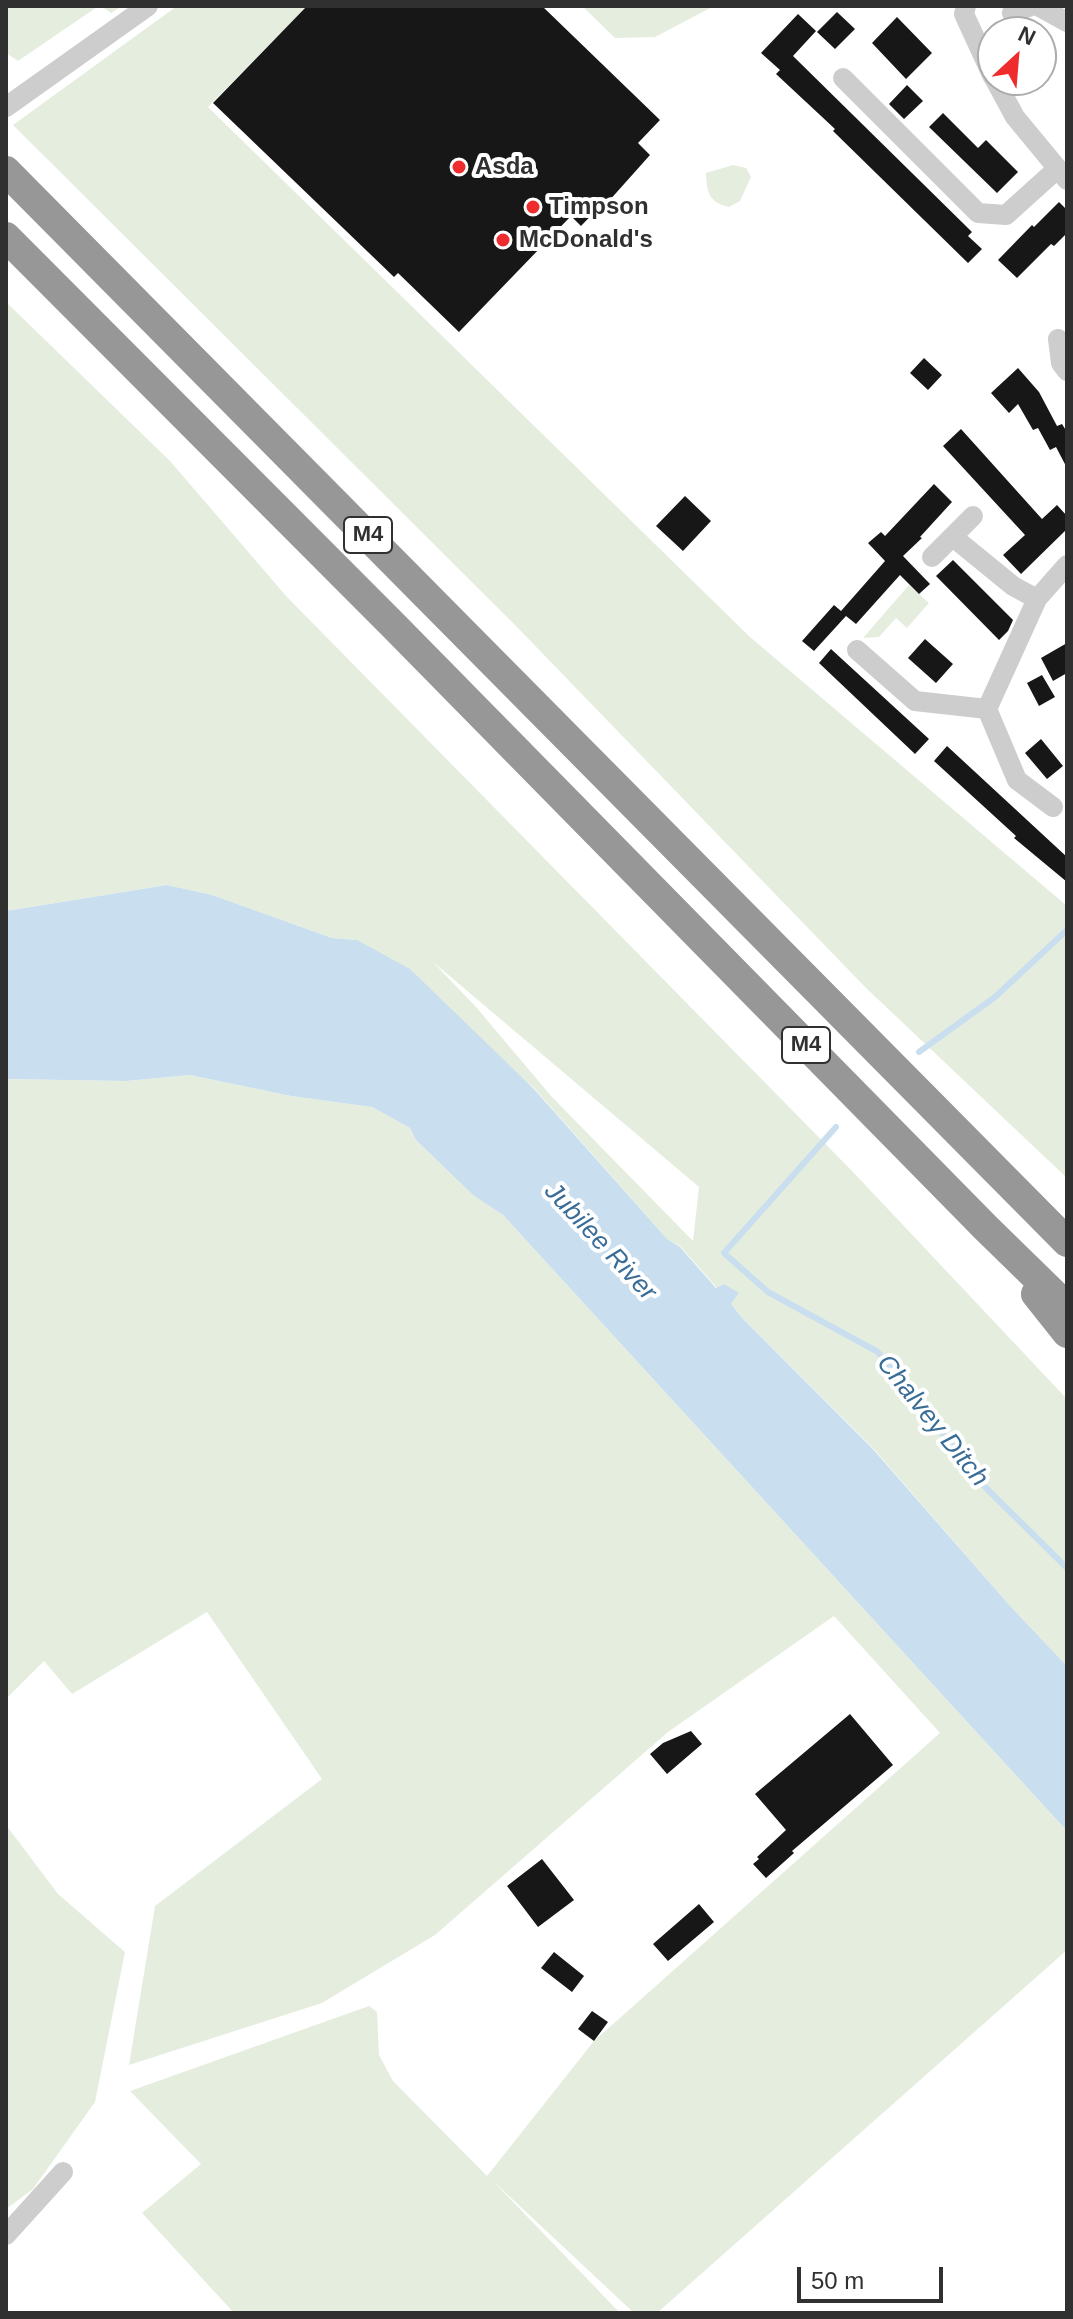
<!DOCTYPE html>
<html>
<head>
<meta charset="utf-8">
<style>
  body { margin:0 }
  #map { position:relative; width:1073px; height:2319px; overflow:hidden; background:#fff; font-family:Helvetica,sans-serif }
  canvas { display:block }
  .frame { position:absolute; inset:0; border:8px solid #303030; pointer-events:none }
  .north { position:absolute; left:977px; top:16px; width:80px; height:80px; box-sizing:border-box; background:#fff; border:2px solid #acacac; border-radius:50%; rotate:26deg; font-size:22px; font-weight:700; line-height:32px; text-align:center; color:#303030 }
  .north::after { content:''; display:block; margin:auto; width:28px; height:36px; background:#ee2b2d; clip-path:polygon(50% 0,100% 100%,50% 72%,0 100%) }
  .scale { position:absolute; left:797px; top:2267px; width:146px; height:36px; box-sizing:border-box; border:4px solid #303030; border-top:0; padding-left:10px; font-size:24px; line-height:28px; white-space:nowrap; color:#303030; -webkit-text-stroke:6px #fff; paint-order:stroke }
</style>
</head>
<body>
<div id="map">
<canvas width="1073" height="2319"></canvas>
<div class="frame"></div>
<div class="north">N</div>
<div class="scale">50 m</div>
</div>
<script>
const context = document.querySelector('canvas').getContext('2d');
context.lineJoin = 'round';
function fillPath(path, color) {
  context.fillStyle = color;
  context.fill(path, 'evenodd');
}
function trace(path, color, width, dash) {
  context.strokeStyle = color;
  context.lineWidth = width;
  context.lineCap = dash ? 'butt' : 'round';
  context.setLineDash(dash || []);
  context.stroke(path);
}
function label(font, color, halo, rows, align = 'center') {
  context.font = font + ' Helvetica,sans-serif';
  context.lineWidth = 8;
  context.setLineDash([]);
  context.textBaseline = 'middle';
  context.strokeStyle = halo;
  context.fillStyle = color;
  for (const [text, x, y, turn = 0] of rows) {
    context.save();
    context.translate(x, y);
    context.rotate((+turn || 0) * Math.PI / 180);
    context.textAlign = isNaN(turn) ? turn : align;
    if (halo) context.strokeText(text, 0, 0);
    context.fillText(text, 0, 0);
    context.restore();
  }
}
fillPath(new Path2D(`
  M6 6H122L111 13 104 8 97 7 18 61 6 53Z
  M177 6H307L208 107 750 637 1067 906V1178L866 988 516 626 13 125Z
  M582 6H714L655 37 615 38Z
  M733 165 746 168 751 177 740 201 729 207C708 202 707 192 706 173Z
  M6 302 170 461 287 597 854 1173 1067 1399V1666L1011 1607 872 1447 744 1320 731 1304 739 1293 717 1288 681 1247 667 1239 534 1088 357 940 332 938 212 895 167 885 6 911ZM433 962 699 1187 693 1241 552 1097 476 1007Z
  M909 585 929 603 907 628 896 618 879 637 863 638Z
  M190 1075 291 1096 372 1107 410 1128 416 1140 474 1196 503 1215 1067 1831V1950L657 2313H634L493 2181 620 2313H234L142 2213 201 2164 130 2091 369 2006 377 2012 379 2055 393 2081 487 2176 594 2041 940 1733 834 1616 668 1732 435 1935 322 2003 129 2065 155 1906 322 1779 207 1612 72 1694 44 1661 6 1699V1079L126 1081Z
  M6 1825 58 1894 125 1952 95 2102 33 2189 6 2209Z`), '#e5eede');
fillPath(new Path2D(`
  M167 885 212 895 332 938 357 940 410 969 534 1089 667 1239 680 1247 716 1288 724 1284 739 1293 731 1304 744 1320 872 1448 1011 1607 1067 1666V1831L503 1215 474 1196 416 1140 410 1128 372 1107 291 1096 190 1075 126 1081 6 1079V911Z`), '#c9deee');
trace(new Path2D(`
  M919 1052 995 997 1067 930
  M836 1127 724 1253 768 1292 878 1352 985 1487 1067 1568`), '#c9deee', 6);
fillPath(new Path2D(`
  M307 6H542L660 120 638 143 650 155 608 202 606 200 581 226 571 216 459 332 398 273 394 277 213 103Z
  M837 12 855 29 835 49 817 32Z
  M798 14 816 31 793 56 972 232 968 236 982 249 968 263 833 131 835 129 776 74 780 70 761 53Z
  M897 17 932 53 906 79 872 43Z
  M907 85 923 101 904 119 889 104Z
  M943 113 978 148 986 140 1018 172 997 193 929 127Z
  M1059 202 1067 210V233L1054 246 1051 244 1017 278 998 260 1032 225 1034 227Z
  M924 358 942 375 928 390 910 373Z
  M1018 368 1039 392 1057 426 1062 424 1067 432V468L1056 447 1050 450 1038 428 1033 430 1018 404 1009 413 991 393Z
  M961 429 1042 519 1057 505 1067 516V529L1021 574 1003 555 1025 535 943 446Z
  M934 484 952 502 920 537 922 538 903 556 930 584 919 594 900 575 856 624 846 616 814 651 802 641 834 605 841 611 885 561 868 543 881 532 885 536Z
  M685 496 711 521 683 551 656 526Z
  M953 560 1013 620 1008 631 999 640 936 576Z
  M925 639 953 664 936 683 908 658Z
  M1067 643V673L1053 681 1041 658Z
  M831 649 929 739 915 754 819 663Z
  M1042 675 1055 697 1039 706 1027 683Z
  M1041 739 1063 766 1047 779 1025 753Z
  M947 746 1067 857V882L1014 838 1016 836 934 761Z
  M850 1714 893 1765 792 1851 794 1853 766 1878 753 1864 759 1859 757 1857 786 1830 755 1794Z
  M691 1731 702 1744 667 1774 650 1754 663 1743Z
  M542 1859 574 1900 538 1927 507 1886Z
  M699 1904 714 1922 668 1961 653 1944Z
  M554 1952 584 1976 572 1992 541 1968Z
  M592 2011 608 2022 594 2041 578 2029Z`), '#171717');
trace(new Path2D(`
  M966 6 964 14 993 77
  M1038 6 1067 22
  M1012 13 1031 6
  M843 78 978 213 1006 215 1057 169
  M995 80 1015 117 1067 180
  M6 107 148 6
  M1058 339 1061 363 1067 371
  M953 537 1013 586 1037 599
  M932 557 973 516
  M857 650 915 701 987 709 1017 780 1053 807
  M987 709 1037 599 1067 565
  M6 2235 63 2172`), '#cdcdcd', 20);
trace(new Path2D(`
  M6 171 1067 1242
  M6 237 395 627 986 1228 1067 1307
  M1036 1294 1067 1333`), '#979797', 30);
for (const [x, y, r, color] of [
  [459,167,8,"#ee2b2d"],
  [533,207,8,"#ee2b2d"],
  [503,240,8,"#ee2b2d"]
]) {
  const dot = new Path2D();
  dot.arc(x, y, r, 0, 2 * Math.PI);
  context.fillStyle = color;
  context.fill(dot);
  trace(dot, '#fff', 3);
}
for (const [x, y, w] of [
  [368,535,48],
  [806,1045,48]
]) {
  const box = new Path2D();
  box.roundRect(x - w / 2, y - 18, w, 36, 6);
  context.fillStyle = '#fff';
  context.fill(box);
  trace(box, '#303030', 2);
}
label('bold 22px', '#303030', null, [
  ["M4",368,535],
  ["M4",806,1045]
]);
label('bold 24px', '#303030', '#fff', [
  ["Asda",475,167],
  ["Timpson",549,207],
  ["McDonald's",519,240]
], 'left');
label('italic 26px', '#396d97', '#fff', [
  ["Jubilee River",600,1242,47],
  ["Chalvey Ditch",932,1421,51]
]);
</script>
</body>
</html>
